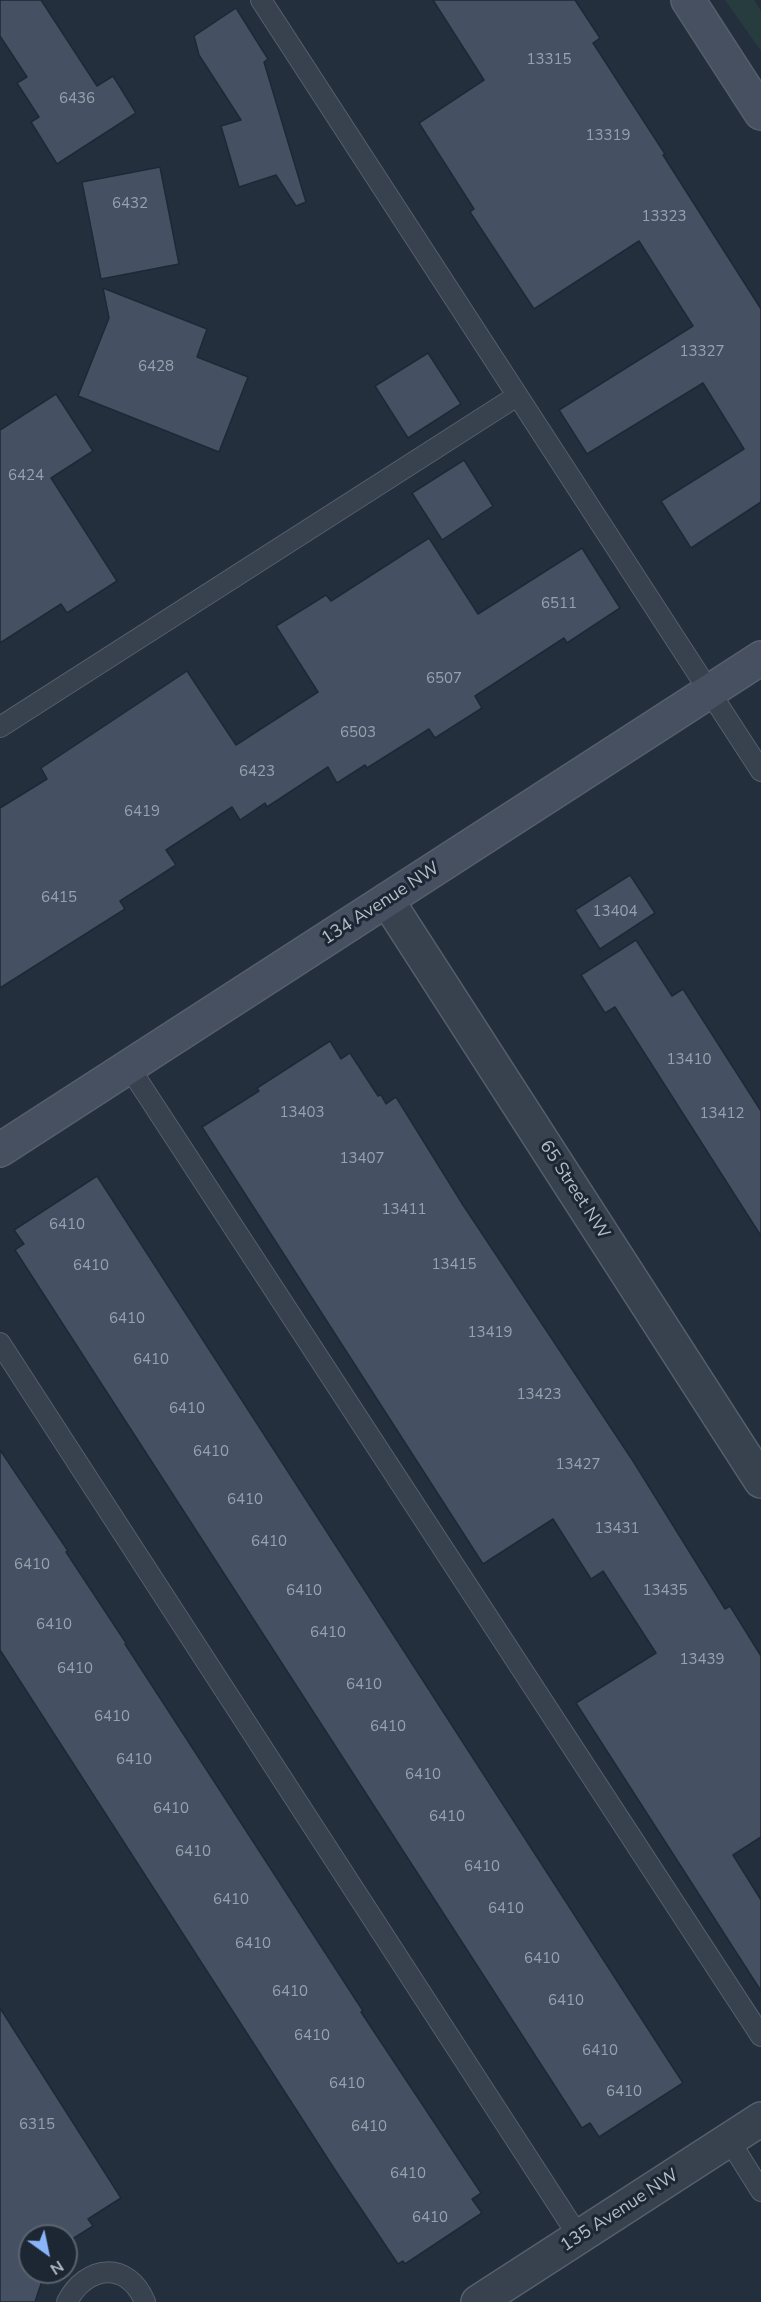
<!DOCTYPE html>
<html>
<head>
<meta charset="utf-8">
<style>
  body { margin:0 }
  #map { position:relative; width:761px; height:2302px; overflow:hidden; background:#242f3e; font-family:"Nunito Sans",sans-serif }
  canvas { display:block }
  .north { position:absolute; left:18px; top:2224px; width:60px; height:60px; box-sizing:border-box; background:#1d2633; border:2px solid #59626f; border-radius:50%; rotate:147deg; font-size:16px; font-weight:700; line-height:24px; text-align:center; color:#b4bcc9 }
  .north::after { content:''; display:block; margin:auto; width:21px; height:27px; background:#8ab4f8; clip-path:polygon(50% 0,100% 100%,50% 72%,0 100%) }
</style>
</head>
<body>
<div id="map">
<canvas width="761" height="2302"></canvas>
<div class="north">N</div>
</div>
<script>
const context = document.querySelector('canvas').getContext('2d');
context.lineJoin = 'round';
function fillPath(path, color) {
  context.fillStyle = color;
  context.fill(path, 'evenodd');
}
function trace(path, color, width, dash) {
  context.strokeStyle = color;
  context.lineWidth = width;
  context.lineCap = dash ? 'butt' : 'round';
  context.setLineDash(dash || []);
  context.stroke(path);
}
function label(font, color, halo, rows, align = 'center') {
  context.font = font + ' "Nunito Sans",sans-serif';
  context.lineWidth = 6;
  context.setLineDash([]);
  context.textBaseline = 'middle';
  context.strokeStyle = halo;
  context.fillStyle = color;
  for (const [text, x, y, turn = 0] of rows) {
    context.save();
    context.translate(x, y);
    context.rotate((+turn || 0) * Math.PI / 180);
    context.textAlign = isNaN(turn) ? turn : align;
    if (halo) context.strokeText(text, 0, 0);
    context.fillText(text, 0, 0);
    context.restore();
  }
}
fillPath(new Path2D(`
  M725 0H754L761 11V51Z`), '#263c3f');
const building = new Path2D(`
  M0 0H41L97 86 113 76 136 113 57 164 31 122 39 117 17 83 27 77 0 36Z
  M433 0H575L600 38 593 43 665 154 663 155 761 309V502L691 548 661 501 744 449 703 383 587 454 559 410 693 326 639 241 534 309 470 212 474 209 419 123 484 80Z
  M236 8 268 59 264 62 306 202 296 206 276 175 239 187 221 126 241 120 199 55 194 36Z
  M160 167 179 264 101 279 82 182Z
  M103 288 207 329 197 357 248 377 219 452 78 396 109 318Z
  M428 353 461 404 408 438 375 386Z
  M56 394 93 451 51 478 117 581 67 613 61 604 0 643V430Z
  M464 460 493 506 442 540 412 493Z
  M429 538 478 614 582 548 620 608 567 643 564 638 475 696 482 708 435 738 429 729 367 768 365 765 337 783 328 767 267 807 265 803 240 820 232 807 166 850 176 865 120 901 125 909 0 988V808L47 779 41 768 187 671 236 745 318 692 276 626 326 595 331 601Z
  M630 875 655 913 600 949 575 910Z
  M636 940 672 996 683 989 761 1111V1236L615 1007 605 1013 581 975Z
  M330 1041 341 1059 350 1053 378 1096 381 1095 386 1104 396 1097 463 1205 633 1461 725 1609 730 1606 761 1656V1837L733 1855 761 1900V1991L576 1703 656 1653 603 1571 591 1579 553 1519 483 1564 202 1127 259 1091 257 1088Z
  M97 1176 683 2083 599 2137 590 2123 582 2128 15 1250 24 1244 14 1230Z
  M0 1450 68 1551 66 1552 126 1643 125 1644 363 2011 361 2012 481 2193 472 2199 482 2213 405 2264 403 2261 398 2264 337 2173 0 1650Z
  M0 2008 121 2198 88 2219 93 2226 66 2243V2236H30V2272H45L35 2302H0Z`);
fillPath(building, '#455162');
trace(building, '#1f2835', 1.5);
const lane = new Path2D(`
  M261 0 761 771
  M0 727 517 396
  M129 1067 761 2036
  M0 1343 579 2237
  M729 2140 761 2191
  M67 2302C86 2265 128 2260 145 2302`);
const street = new Path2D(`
  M387 900 761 1481
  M478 2302 761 2119`);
const secondary = new Path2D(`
  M688 0 761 113
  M0 1150 761 658`);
trace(lane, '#565f6c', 22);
trace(street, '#565f6c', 36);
trace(secondary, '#565f6c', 36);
trace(lane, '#38414e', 20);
trace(street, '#38414e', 33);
trace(secondary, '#465061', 33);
label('15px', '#98a1af', null, [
  ["13315",549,60],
  ["6436",77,99],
  ["13319",608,136],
  ["6432",130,204],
  ["13323",664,217],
  ["13327",702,352],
  ["6428",156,367],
  ["6424",26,476],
  ["6511",559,604],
  ["6507",444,679],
  ["6503",358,733],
  ["6423",257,772],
  ["6419",142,812],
  ["6415",59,898],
  ["13404",615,912],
  ["13410",689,1060],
  ["13403",302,1113],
  ["13412",722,1114],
  ["13407",362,1159],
  ["13411",404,1210],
  ["6410",67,1225],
  ["13415",454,1265],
  ["6410",91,1266],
  ["6410",127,1319],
  ["13419",490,1333],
  ["6410",151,1360],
  ["13423",539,1395],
  ["6410",187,1409],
  ["6410",211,1452],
  ["13427",578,1465],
  ["6410",245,1500],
  ["13431",617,1529],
  ["6410",269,1542],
  ["6410",32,1565],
  ["6410",304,1591],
  ["13435",665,1591],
  ["6410",54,1625],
  ["6410",328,1633],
  ["13439",702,1660],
  ["6410",75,1669],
  ["6410",364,1685],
  ["6410",112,1717],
  ["6410",388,1727],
  ["6410",134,1760],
  ["6410",423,1775],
  ["6410",171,1809],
  ["6410",447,1817],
  ["6410",193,1852],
  ["6410",482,1867],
  ["6410",231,1900],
  ["6410",506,1909],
  ["6410",253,1944],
  ["6410",542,1959],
  ["6410",290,1992],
  ["6410",566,2001],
  ["6410",312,2036],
  ["6410",600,2051],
  ["6410",347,2084],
  ["6410",624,2092],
  ["6315",37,2125],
  ["6410",369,2127],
  ["6410",408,2174],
  ["6410",430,2218]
]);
label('18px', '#b4bcc9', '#1d2633', [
  ["134 Avenue NW",381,904,-33],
  ["65 Street NW",574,1190,57],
  ["135 Avenue NW",620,2211,-33]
]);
</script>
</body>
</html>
